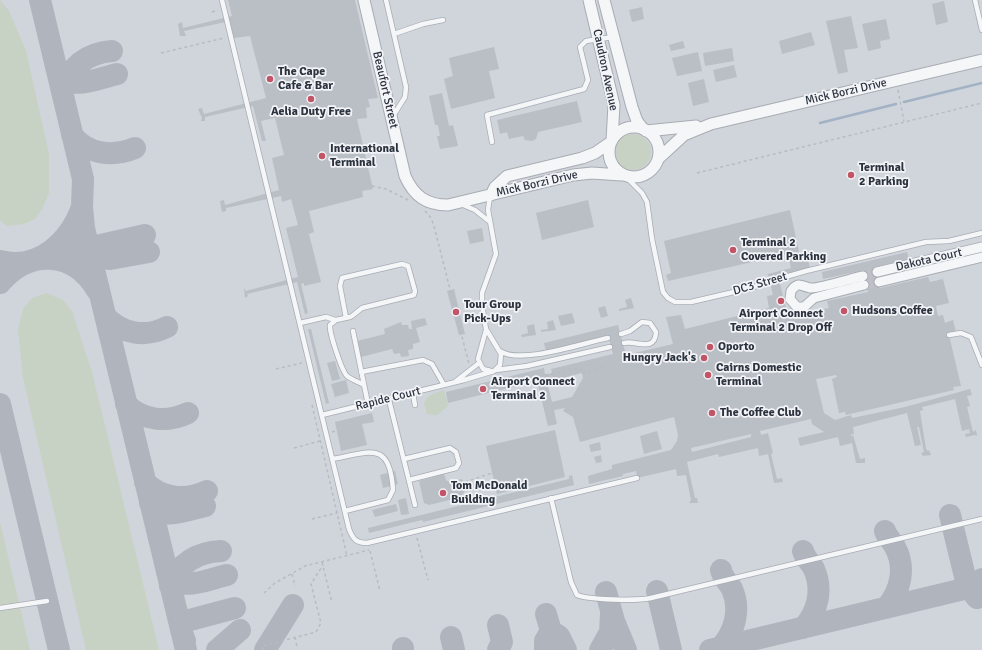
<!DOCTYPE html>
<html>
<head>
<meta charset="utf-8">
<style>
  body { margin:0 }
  canvas { display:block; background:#e2e5e9 }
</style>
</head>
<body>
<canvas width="982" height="650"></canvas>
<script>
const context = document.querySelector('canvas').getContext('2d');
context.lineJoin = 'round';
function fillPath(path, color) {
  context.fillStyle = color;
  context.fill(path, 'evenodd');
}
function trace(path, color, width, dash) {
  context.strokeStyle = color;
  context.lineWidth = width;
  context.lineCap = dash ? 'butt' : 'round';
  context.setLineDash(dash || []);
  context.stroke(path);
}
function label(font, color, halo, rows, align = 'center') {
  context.font = font + ' Signika,sans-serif';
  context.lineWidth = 3.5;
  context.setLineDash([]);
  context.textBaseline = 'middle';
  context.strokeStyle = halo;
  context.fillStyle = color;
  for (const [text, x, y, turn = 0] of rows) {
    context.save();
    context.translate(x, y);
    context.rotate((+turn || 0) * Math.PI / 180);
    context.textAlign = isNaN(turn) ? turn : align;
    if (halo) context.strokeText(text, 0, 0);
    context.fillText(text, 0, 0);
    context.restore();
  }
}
fillPath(new Path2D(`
  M0 0H982V650H0Z`), '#d0d4db');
fillPath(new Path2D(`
  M0 0 9 11 26 51 49 154V193L42 209 35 219 24 224 7 226 0 220Z
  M615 152a18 18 0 1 1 36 0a18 18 0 1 1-36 0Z
  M46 293 63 300 72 311 92 372 159 650H86L23 378 18 329 23 309 32 298Z
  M444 390 448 406 437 415 427 414 424 403C428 394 435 393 444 390Z
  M0 522 30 650H0Z`), '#c8d2c4');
trace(new Path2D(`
  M904 102 982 83
  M820 123 896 104`), '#a1b2c5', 2.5);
trace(new Path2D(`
  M40 0 83 179 82 207 84 228 186 650
  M57 71C68 93 99 78 117 74
  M62 91C70 67 86 53 112 51
  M72 135C88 155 113 157 135 148
  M74 251 145 235
  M80 251 110 259 149 252
  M0 261C39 271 70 241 82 207
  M0 283C29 249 73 250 97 290
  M105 316C122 334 145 338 167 327
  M0 404 59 650
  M126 404C143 421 167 423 188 413
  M145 482C162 499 186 501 207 491
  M150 503C163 522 187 510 205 506
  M950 515 967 585 977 598
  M885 531C887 537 892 541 895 547 906 567 901 591 886 608
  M167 572C179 594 208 579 227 575
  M170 586C178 563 198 552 221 551
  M657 591 671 650
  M606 592 614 621 626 650
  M803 628C818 612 823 589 814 569 811 563 805 558 803 551
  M551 631 559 636 566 650
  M451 637 454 650
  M185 641 181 630 186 621 235 608
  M403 648V650
  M720 648C735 632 741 609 732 589 729 583 722 577 721 570
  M217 650 240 630
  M265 650 293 605
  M498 650 502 642 498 625
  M545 650V641L551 631 546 614
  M600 650 610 632 611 614
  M710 650 968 588 982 579`), '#b0b5bd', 22);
fillPath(new Path2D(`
  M228 0H355L378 98 368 99 370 107 366 108 367 118 357 119 373 189 362 191 363 197 309 211 314 232 309 234 321 282 304 286V283L301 284 308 313 305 314 297 282 247 294 248 296 245 298 244 288 246 291 298 277 286 228 298 225 291 199 282 202 281 196 226 208V211L222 212 220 201 224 200 225 205 279 190 272 158 284 155 275 118 261 121 266 141H262L253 106 205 117V121H201L202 118 198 109 202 108 204 114 266 98 250 36 234 38 230 21 184 31 186 36H180L178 24 182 22 183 28 232 16Z
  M944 1 948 22 936 25 932 4Z
  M642 7 644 19 632 22 629 10Z
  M851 16 858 48 844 50 848 72 838 74 826 21Z
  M886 19 890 39 880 41 881 48 868 51 862 24Z
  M811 32 815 45 782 54 779 41Z
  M683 41 685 48 671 51 669 45Z
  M494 47 499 69 489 71 495 98 451 109 444 79 453 76 449 58Z
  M732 48 734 61 705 66 703 53Z
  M698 52 702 71 677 76 672 58Z
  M734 65 737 77 716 82 713 70Z
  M704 79 709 102 693 106 688 83Z
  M442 93 449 126 453 125 458 146 440 149 437 136H440L438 125H435L429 96Z
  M577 101 582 122 538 132 536 139 532 141 525 140 523 136 509 139 507 132 500 134 497 120Z
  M588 200 594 227 542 240 536 213Z
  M790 210 801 261 808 260 810 268 778 276 788 316 829 308 827 301 868 292 864 270 823 279 822 272 907 252 909 259 875 267 880 288 928 277 930 282 943 279 949 303 936 306 938 316 943 315 945 323 953 320 956 332 949 335 961 386 953 387 954 390 846 415 845 412 839 413 832 379 837 377 836 375 816 379 824 413 835 420 851 415 852 418 905 407 970 389 972 395 967 396 970 406 967 407 973 432 976 430 977 436 975 435 966 437 965 434 970 433 969 429 962 431 955 399 922 407 923 410 920 411 926 449 928 451 929 450 931 455 923 456 921 453 924 452 919 427H917L921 445 915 446 907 413 853 427 854 434H851V436L853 435 860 459 865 458V463H856L852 443 840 446 838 437 800 446 798 438 824 432 812 424 811 419 760 431 761 435 768 433 773 453 771 454 777 479 782 478 783 482 774 483 768 454 759 456 758 448 719 457 718 454 687 462 695 498H697L698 503H689L691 500 686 475 677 476 676 469 637 478 636 471 623 474V476L589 484 588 476 612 469V465L671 450 677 441 678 435 674 417 580 442 573 417 563 411 565 408 554 410 557 424 548 426 537 381 448 403 446 392 544 368 545 375 552 373 551 369 613 354 608 336 546 351 544 343 618 325 626 355 673 344 666 317 681 315 685 329 769 308 767 296 773 295 768 274 791 268 788 254 668 281 666 275 671 273 664 241ZM582 373 583 378 572 397 552 402 547 382ZM751 434V437L692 452 691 448Z
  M482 228 484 241 470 244 467 231Z
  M454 289 465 334 459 335 447 291Z
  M631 298 634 308 619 311V309L627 307 625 300Z
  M605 306 608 316 601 318 598 308Z
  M572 313 575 323 561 326 558 316Z
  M425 318 427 325 416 328 420 342 413 344V349L408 350 409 356 401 357 400 353 394 354 392 349 361 357 357 341 385 334 384 329 401 322 402 325H408L409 329H412L411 321Z
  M553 320 556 330 541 332V330L548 329 547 322Z
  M534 324 536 335 522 337 521 335 528 333 527 326Z
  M308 329H311L329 403 326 404Z
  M335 361 340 379 332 381 327 363Z
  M346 380 349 393 335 397 331 384Z
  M372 413 374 422 362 424 367 445 341 451 335 422Z
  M555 430 565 477 497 494 486 446Z
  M657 431 662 449 644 454 640 436Z
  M600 442 601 450 591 452 589 445Z
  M601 455 602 462 596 463 594 457Z
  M395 471 398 484 383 488 380 475Z
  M444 474 446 480 449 482 461 479 465 482 466 489 461 497 429 505 424 503 419 481Z
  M572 475 574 485 423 522 422 520 369 533 368 528 569 479V476Z
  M406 498 409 514 401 515 398 500Z
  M396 504 398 511 375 517 372 510Z`), '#babec5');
trace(new Path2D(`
  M863 276 877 272
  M864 285 879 282`), '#bec1c7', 9, [9, 4.5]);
const service = new Path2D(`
  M222 0 349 529C353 539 356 543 367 543L637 478
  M386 0 406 87 405 97 393 116
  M975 0 982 30
  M394 34 423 24 443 20
  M492 142 487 115 584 89 588 80 580 47 586 41 613 37
  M625 176 642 193 647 202 652 239 663 292 668 298 675 302H691L751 288 768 282 806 271 926 242 949 241 982 233
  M461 204 475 210 490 222
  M346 318 340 286 342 278 402 264 408 266 415 291 414 295 362 308 352 316 350 317 336 320 330 325C329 333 342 371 347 376 352 380 359 382 364 385
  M300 323 326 317 335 320
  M486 330 478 359 483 369 491 371
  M353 331 368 404
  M621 334 630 331 642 322 650 323 656 332C655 353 636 340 624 343
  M949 335 961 333 971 337 982 365
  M500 351C520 365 583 343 608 338
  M496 370 527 366 610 347
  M361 372 423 360 432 364 444 385
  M456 381 479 363
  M413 394 415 405
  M389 400 415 505
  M322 415 464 380 494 371 500 365 501 354 486 329 482 305V293L496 254 488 210 490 196
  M333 459C370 452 390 440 393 490L388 500 345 511
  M404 459 450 448 456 452 459 463 456 468 409 480
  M551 498 571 582 577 595C589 600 638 601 651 598L982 519
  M0 608 47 601`);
const minor = new Path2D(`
  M877 272 982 247
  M863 276C853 278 818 289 810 288 801 286 798 281 791 291L790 299 797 307H804L814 298 864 285
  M879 282 982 257`);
const tertiary = new Path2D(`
  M364 0 405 176C414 196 426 205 448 205L573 175 592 173 621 175
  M589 0 614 105 612 140
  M604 0 632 107 637 121 643 129
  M609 152a25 25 0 1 1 50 0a25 25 0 1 1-50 0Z
  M646 131 696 126
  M658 159 684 135 711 124 982 60
  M491 195 495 187 507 176 582 158 595 153 611 142`);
trace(service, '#a8acb3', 6);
trace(minor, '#a8acb3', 11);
trace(tertiary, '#a8acb3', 13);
trace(new Path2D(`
  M212 12 218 10
  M161 53 224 38
  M898 90 904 121
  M697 173 982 103
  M372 186 386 189 410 201
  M425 211 431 218 434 226 469 364
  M276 369 302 363
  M545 375 581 368 582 373 603 367
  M312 405 347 556
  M332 432 336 431
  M294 448 320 441
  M465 482 492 473
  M312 519 337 513
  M417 538 428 580
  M370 551 380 591
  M322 562 332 603
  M292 574 295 586
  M264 593 275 583 305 566 369 550
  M295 637 297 647
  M263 650 262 646 316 632 321 623 311 584 323 565`), '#b8bcc0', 1.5, [3, 3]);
trace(service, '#f4f6f8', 4.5);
trace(minor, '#f4f6f8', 9);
trace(tertiary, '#f4f6f8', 11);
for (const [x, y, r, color] of [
  [270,79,4,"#c15465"],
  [311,99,4,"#c15465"],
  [322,156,4,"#c15465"],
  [851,175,4,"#c15465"],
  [733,250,4,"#c15465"],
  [781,301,4,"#c15465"],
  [844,311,4,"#c15465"],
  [456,312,4,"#c15465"],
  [710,347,4,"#c15465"],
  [704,358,4,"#c15465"],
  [708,375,4,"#c15465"],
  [483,389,4,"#c15465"],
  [712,413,4,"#c15465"],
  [443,493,4,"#c15465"]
]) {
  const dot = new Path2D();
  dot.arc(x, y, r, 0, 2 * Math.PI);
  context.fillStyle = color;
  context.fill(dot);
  trace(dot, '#f2f4f7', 1.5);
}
label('12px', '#2c333f', '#f2f4f7', [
  ["Caudron Avenue",605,70,78],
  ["Beaufort Street",385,90,77],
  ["Mick Borzi Drive",846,92,-13],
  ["Mick Borzi Drive",537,184,-13],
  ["Dakota Court",929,260,-13],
  ["DC3 Street",760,284,-16],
  ["Rapide Court",388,399,-14]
]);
label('bold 12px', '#2c333f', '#f2f4f7', [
  ["The Cape",278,72],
  ["Cafe & Bar",278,86],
  ["Aelia Duty Free",311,112,"center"],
  ["International",330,149],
  ["Terminal",330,163],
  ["Terminal",859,168],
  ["2 Parking",859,182],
  ["Terminal 2",741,243],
  ["Covered Parking",741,257],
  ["Tour Group",464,305],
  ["Pick-Ups",464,319],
  ["Hudsons Coffee",852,311],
  ["Airport Connect",781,314,"center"],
  ["Terminal 2 Drop Off",781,328,"center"],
  ["Oporto",718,347],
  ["Hungry Jack's",696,358,"right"],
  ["Cairns Domestic",716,368],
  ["Terminal",716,382],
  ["Airport Connect",491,382],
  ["Terminal 2",491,396],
  ["The Coffee Club",720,413],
  ["Tom McDonald",451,486],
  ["Building",451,500]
], 'left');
</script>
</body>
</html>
